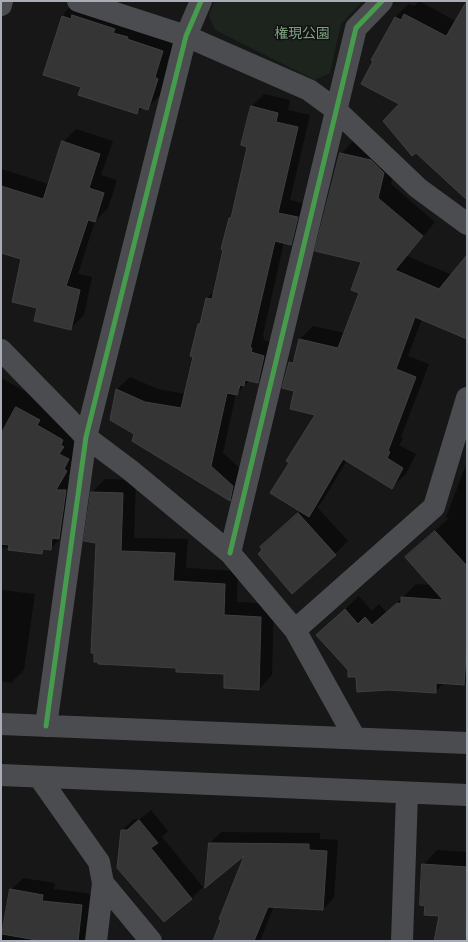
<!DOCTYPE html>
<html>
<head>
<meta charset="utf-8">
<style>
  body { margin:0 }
  #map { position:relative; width:468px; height:942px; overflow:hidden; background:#171717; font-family:"Nunito Sans",sans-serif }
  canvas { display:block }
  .frame { position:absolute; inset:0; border:2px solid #a8adb8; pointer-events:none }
</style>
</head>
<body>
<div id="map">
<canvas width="468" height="942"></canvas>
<div class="frame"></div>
</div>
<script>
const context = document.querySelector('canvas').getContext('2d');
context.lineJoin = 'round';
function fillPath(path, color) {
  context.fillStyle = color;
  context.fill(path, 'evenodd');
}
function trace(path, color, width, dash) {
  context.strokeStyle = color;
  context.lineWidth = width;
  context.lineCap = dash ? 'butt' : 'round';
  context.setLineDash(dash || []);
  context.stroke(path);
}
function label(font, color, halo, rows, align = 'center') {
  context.font = font + ' "Nunito Sans","Noto Sans JP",sans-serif';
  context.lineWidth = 3;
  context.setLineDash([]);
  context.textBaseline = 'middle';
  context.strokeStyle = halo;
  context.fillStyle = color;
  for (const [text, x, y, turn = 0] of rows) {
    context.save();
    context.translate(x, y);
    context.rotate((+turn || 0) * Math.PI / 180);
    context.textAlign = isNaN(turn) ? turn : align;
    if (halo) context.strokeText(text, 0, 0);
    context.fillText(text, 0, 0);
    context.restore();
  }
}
fillPath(new Path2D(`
  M215 1H363L341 24 330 73 315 80 215 30 209 15Z`), '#1d241e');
fillPath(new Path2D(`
  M76 1 176 38 167 64 170 66 161 95 147 108 143 107 137 113 82 86 44 74 65 12Z
  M419 1 467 27V192L401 104 375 61 372 60 395 17 409 4 414 6Z
  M264 94 290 100 288 110 310 115 290 200 310 205 303 231 291 244 284 242 263 335 264 336 263 340 277 343 270 369 258 382 250 380 236 394 223 453 245 473 242 488 229 500 135 433 111 419 117 389 130 377 158 389 185 394 194 356 199 324 201 322 207 298 215 290 230 218 232 216 249 146 252 106Z
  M76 129 113 141 101 175 117 180 108 208 95 221 78 274 92 277 84 315 71 328 39 307 22 259 1 252V169L49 184 63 142Z
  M354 140 397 159 391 184 435 222 407 256 452 275 467 264V338L422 319 408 356 429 364 401 437 403 439 399 445 416 454 406 474 392 487 347 460 322 502 317 507 348 541 335 554 263 550 261 547 301 511 290 463 316 414 295 390 290 363 295 357 300 339 313 326 345 333 360 293 363 261 341 154Z
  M1 378 52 406 76 433 72 440 81 445 79 457 68 477 79 478 63 536 50 549 46 548 42 553 1 547Z
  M467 462V681L463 684 444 683 435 692 357 676 349 669 318 635 359 596 372 611 379 604 386 612 402 598 416 584 431 585 406 557 449 518 446 517Z
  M105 479 136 480 134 538 188 539 186 568 238 571 237 602 274 604 272 675 259 689 225 673 177 667 97 542 92 492Z
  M1 590 35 594 24 670 11 683 1 681Z
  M151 810 168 831 162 837 203 887 192 898 164 921 122 830 134 819H140Z
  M221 832 320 833V839L338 840 334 898 323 909 274 906 260 941H221L246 853 210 843Z
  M437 850 467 852V941H435L441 915 426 905 423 865Z
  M23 878 55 883 54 889 93 894 88 941H1V930H4L11 890Z`), '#0007');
const building = new Path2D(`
  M467 1V200L416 153 412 156 383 121 399 104 361 84 373 61 371 60 395 17 401 20 404 14 446 36Z
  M72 15 115 29 113 33 128 37 127 39 163 51 155 77 158 79 148 110 139 107 137 114 78 95 81 87 43 75 62 16 71 19Z
  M251 106 278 113 276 122 298 127 278 213 298 217 291 245 275 241 250 348H252L251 352 264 356 258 383 245 380 244 386 240 385 237 395 227 393 211 466 233 486 230 501 132 441 134 434 110 420 116 389 145 402 181 408 193 357 190 356 198 324H200L206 298 212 299 223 250 221 249 229 218H231L247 147 241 145Z
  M62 141 100 154 89 188 104 193 95 222 88 220 66 286 80 290 71 330 34 321 37 308 12 302 21 259 1 253V186L43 199Z
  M340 153 371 160 384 173 378 198 423 236 395 270 439 289 467 255V339L415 317 396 369 416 377 388 451 390 452 387 458 403 468 392 489 343 459 309 517 270 493 289 463 286 461 315 415 290 409 294 391 282 388 289 362 293 363 299 339 338 348 359 293 351 290 361 262 315 251Z
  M16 407 40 420 37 425 63 440 61 445 64 447 59 454 69 459 64 469 67 471 56 490H66L59 539 52 538 51 550 43 549 42 554 8 550 9 545 1 544V434Z
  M91 492 123 493 121 551 175 553 173 581 225 584 224 615 261 617 259 690 224 688V674L176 672V668L98 664V662H94V653H91L96 543 84 541Z
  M298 513 336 555 292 594 258 554 262 550 260 547Z
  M435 531 467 566V641L464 685 436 683V693L388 690 357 692 356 677H348V670L316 635 345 609 358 624 365 617 372 625 397 603 401 604V597L443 600 405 557Z
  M139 820 158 843 151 848 192 899 164 922 117 868 121 830H127Z
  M209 843 309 844V850L327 851 323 910 268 907 254 941H213L221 920 219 919 244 856 205 888Z
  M422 864 467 867V906L465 941H434L439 916 424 915 425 906 420 905Z
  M10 889 43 895 42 901 82 905 78 941H42L2 934Z`);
fillPath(building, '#353536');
trace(building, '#3f4043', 1);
trace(new Path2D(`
  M78 1 186 36 309 90 335 109 418 188 467 224
  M1 5 2 1
  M1 350 86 437 130 470 230 553 295 630 355 738
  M230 553 356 28 382 1
  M295 630 434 507 467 398
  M1 724 467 743
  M46 726 86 437 186 36 201 1
  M1 775 467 795
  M39 777 99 862 103 883 151 941
  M96 941 103 883
  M402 941 407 794`), '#4b4c50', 22);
trace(new Path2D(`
  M230 553 356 28 382 1
  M46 726 86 437 186 36 201 1`), '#469c4c', 5);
label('14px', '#7fa381', '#111113', [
  ["権現公園",302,35]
]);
</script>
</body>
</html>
